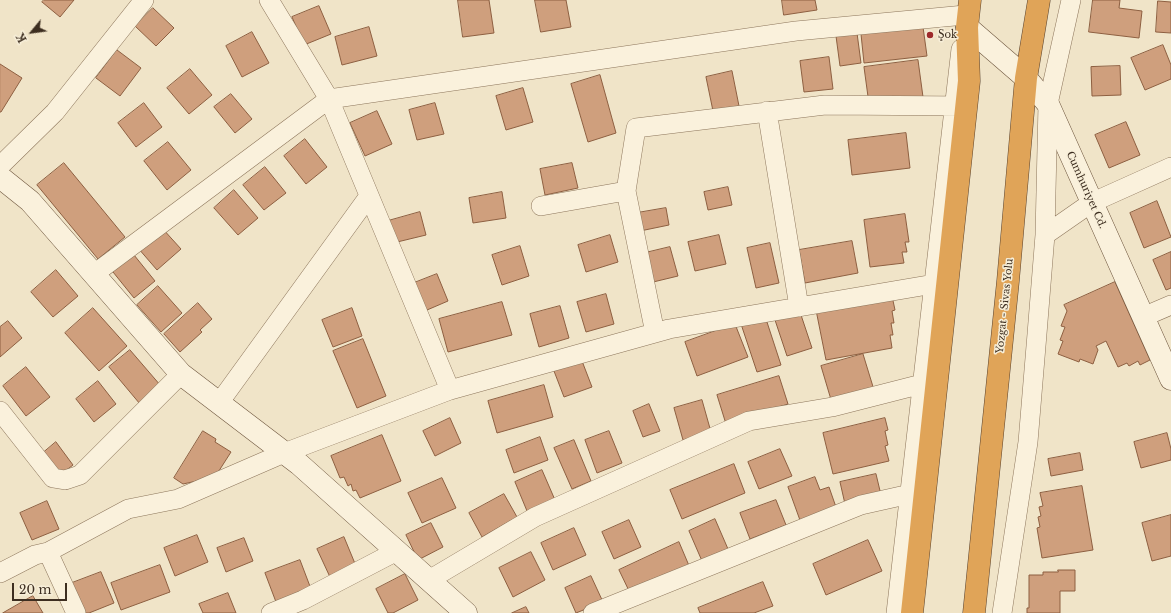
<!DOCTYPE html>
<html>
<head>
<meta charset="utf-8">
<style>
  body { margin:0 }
  #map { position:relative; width:1171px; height:613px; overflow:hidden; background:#f0e4c8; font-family:"Libre Baskerville",serif }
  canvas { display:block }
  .north { position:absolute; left:12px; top:12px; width:40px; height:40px; -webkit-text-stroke:3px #f7eed8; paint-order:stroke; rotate:241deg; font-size:11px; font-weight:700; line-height:16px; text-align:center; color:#3d2e20 }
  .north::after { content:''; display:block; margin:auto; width:14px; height:18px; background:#3d2e20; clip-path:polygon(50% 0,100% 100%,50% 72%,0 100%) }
  .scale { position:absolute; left:12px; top:583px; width:55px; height:18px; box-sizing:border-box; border:2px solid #3d2e20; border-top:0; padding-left:5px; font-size:12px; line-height:14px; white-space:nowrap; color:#3d2e20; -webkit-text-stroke:3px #f7eed8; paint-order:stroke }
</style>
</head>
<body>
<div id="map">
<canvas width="1171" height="613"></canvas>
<div class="north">K</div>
<div class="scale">20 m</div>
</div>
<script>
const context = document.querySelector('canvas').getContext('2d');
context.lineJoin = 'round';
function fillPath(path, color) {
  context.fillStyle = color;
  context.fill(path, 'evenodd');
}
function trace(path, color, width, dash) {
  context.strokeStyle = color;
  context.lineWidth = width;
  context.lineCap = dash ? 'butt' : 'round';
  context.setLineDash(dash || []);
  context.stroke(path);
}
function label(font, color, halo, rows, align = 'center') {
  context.font = font + ' "Libre Baskerville",serif';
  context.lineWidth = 3;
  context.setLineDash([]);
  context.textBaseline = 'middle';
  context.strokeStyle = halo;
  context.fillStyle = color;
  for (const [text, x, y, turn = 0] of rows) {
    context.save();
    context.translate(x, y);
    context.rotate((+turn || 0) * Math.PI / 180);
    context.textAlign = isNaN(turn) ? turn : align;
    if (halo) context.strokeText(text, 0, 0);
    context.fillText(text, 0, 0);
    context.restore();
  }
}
const building = new Path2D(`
  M44 0H74L60 17 42 2Z
  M458 0H489L494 33 463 37Z
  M535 0H566L571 27 541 32Z
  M782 0H815L817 10 784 15Z
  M1093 0H1120L1119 8 1142 11 1139 38 1089 32Z
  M1158 1 1171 2V33L1156 32Z
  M319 6 331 34 304 45 292 17Z
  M153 8 174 28 156 46 135 26Z
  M369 27 377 56 342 65 335 37Z
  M923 27 927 56 864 63 861 34Z
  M252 32 269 63 242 77 226 46Z
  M857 33 861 63 840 66 836 36Z
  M1163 45 1171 65V79L1145 90 1131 58Z
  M117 50 141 68 120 96 96 78Z
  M829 57 833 89 804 92 800 61Z
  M918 60 923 97 869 104 864 67Z
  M0 64 22 78 1 112H0Z
  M1120 66 1121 95 1092 96 1091 67Z
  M190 69 212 95 189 114 167 88Z
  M732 71 739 106 713 111 706 77Z
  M600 75 616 133 588 142 571 84Z
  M523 88 533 122 506 130 496 96Z
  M231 94 252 119 235 133 214 107Z
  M144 103 162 127 136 147 118 123Z
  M435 103 444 134 417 140 409 110Z
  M377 111 392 144 365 156 350 123Z
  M1126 122 1140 155 1109 168 1095 135Z
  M906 133 910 168 852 175 848 140Z
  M305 139 327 167 306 184 284 156Z
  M168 142 191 170 167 190 144 161Z
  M64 163 125 237 98 259 37 185Z
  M572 163 578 188 545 195 540 169Z
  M265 167 286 193 264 210 243 185Z
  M728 187 732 205 708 210 704 192Z
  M234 190 258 218 238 235 214 208Z
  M502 192 506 218 473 223 469 198Z
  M1157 201 1171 237 1144 248 1130 213Z
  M666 208 669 225 640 231 637 213Z
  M420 212 426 235 393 243 388 221Z
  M905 214 909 242H905L907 252H902L904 263 870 267 864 220Z
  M162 228 181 249 157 270 138 248Z
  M610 235 618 262 586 272 578 245Z
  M719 235 726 264 695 271 688 242Z
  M852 241 858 273 805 283 799 250Z
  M770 243 779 283 756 288 747 248Z
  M520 246 529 276 502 285 492 255Z
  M670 247 678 276 649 283 641 254Z
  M1171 252V288L1166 290 1153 260Z
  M134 255 155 281 134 298 113 272Z
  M56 270 78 296 53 317 31 292Z
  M437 274 448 301 420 313 409 285Z
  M1115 282 1150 360 1140 365 1138 361 1129 366 1127 363 1118 367 1106 341 1096 346 1098 350 1093 364 1080 359 1079 362 1058 354 1063 341 1060 340 1065 327 1061 326 1067 311 1064 305Z
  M158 286 182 313 161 332 137 305Z
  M606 294 614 324 586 332 577 302Z
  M892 296 895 310 892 311 894 323H891L893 335H890L892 348 826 360 816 310Z
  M502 302 512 335 448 352 439 319Z
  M198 303 212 319 200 330 202 332 180 352 164 334Z
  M560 306 569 338 539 347 530 314Z
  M93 308 127 346 99 371 65 333Z
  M352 308 362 336 333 347 322 320Z
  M799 309 812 348 787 356 774 317Z
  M765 316 781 365 757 372 741 324Z
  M8 321 22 338 0 357V327Z
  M735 324 748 357 697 376 685 342Z
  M363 339 386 396 357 408 333 351Z
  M130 350 161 386 140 404 109 367Z
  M863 354 874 390 832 403 821 366Z
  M582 361 592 387 564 397 554 371Z
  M26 367 50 397 26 416 3 386Z
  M779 376 788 404 726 424 717 395Z
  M98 381 116 404 94 422 76 399Z
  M544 385 553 417 497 433 488 401Z
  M702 400 711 432 683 440 674 408Z
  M649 404 660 431 643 437 633 411Z
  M450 418 461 443 435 456 423 431Z
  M885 418 888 430 885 431 888 445 885 446 889 461 833 474 823 433Z
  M203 431 216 439 215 442 231 452 215 477 183 484 174 478Z
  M609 431 622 463 597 473 585 440Z
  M1167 433 1171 449V460L1141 468 1134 442Z
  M382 435 401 481 360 498 356 490 353 491 351 484 348 486 344 477 340 478 331 456Z
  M540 437 548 460 514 473 506 450Z
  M574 440 591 481 572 489 554 448Z
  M56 442 73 465 60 475 43 453Z
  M780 449 792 476 759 489 748 462Z
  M1080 453 1083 470 1051 476 1048 459Z
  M734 464 745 493 682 519 670 490Z
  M542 470 555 500 527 511 515 482Z
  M876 474 881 495 845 504 840 482Z
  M815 477 820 490 829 487 837 510 801 523 788 487Z
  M442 478 456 508 422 523 408 493Z
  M1082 486 1093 550 1042 558 1037 528 1040 527 1038 517 1041 516 1039 507 1043 506 1040 493Z
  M504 494 517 517 482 537 469 513Z
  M776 500 786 525 750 539 740 513Z
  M47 501 59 529 32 540 20 513Z
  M1171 515V556L1152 561 1142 523Z
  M715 519 728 549 702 561 689 531Z
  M629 520 641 547 614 559 602 532Z
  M431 523 443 547 418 560 406 535Z
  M574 528 586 555 553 570 541 543Z
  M197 535 208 562 175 576 164 548Z
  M344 537 356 566 330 577 317 549Z
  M244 538 253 561 226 572 217 548Z
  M868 540 882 571 826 595 813 564Z
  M679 542 690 568 631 595 619 570Z
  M531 552 545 580 513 597 499 568Z
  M300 560 311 589 276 602 265 573Z
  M160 565 170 592 121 610 111 583Z
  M1058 570H1075V591H1060V613H1027V608H1029V575H1043V572H1058Z
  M101 572 114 603 89 613H83L72 583Z
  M405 574 418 600 393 613H388L376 589Z
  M591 576 603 602 576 613 565 588Z
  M763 582 773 606 754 613H700L698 608Z
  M228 593 236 613H203L199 604Z
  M33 596 43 613H3Z
  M526 607 529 613H512Z`);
fillPath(building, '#cf9f7d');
trace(building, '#8d5f41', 1);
const street = new Path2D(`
  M269 0 329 99 450 390
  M767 111 799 307
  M0 166 55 112 144 0
  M541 206 626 191
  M1045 235 1091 203 1171 167
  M94 274 329 99 796 31 965 15 967 27
  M1143 317 1171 305
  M655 333 626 191 636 128 825 105 967 106
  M219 403 369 196
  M0 411 53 478 65 480 80 475 181 374
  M48 552 76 613
  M0 573 35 555 48 552 128 509 178 499 284 453 450 390 669 329 934 284
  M429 580 535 517 749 421 832 407 922 384
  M271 613 303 600 397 551
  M593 613 861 505 910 494
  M896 613 961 49
  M1002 613 1028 442 1037 334 1045 235 1048 104 1071 0`);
const secondary = new Path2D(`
  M967 27 1026 78 1048 104 1171 379
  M0 177 30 201 181 374 299 464 466 613`);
const highway = new Path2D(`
  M912 613 969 81 967 27 970 0
  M974 613 1008 281 1026 78 1039 0`);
trace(street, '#8d765c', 20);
trace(secondary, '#6f573f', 23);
trace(highway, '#5b4430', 23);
trace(street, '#faf1dc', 19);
trace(secondary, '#faf1dc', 22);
trace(highway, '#e0a458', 22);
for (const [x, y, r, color] of [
  [930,35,4,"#9e2a2b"]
]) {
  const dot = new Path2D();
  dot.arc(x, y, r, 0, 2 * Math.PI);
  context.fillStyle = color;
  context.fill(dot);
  trace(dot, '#f7eed8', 1.5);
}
label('10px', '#3d2e20', '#f7eed8', [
  ["Şok",938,35]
], 'left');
label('10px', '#3d2e20', '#f7eed8', [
  ["Cumhuriyet Cd.",1086,190,66],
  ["Yozgat - Sivas Yolu",1005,306,-84]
]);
</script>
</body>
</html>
